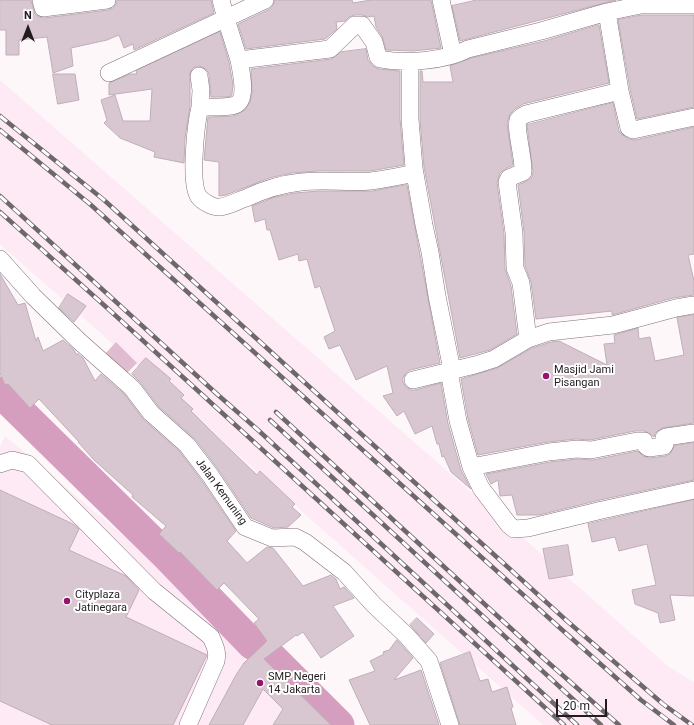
<!DOCTYPE html>
<html>
<head>
<meta charset="utf-8">
<style>
  body { margin:0 }
  #map { position:relative; width:694px; height:725px; overflow:hidden; background:#fef7fa; font-family:Roboto,sans-serif }
  canvas { display:block }
  .north { position:absolute; left:8px; top:8px; width:40px; height:40px; -webkit-text-stroke:3px #fff; paint-order:stroke; rotate:0deg; font-size:11px; font-weight:700; line-height:16px; text-align:center; color:#221c1f }
  .north::after { content:''; display:block; margin:auto; width:14px; height:18px; background:#221c1f; clip-path:polygon(50% 0,100% 100%,50% 72%,0 100%) }
  .scale { position:absolute; left:556px; top:699px; width:51px; height:18px; box-sizing:border-box; border:2px solid #221c1f; border-top:0; padding-left:5px; font-size:12px; line-height:14px; white-space:nowrap; color:#221c1f; -webkit-text-stroke:3px #fff; paint-order:stroke }
</style>
</head>
<body>
<div id="map">
<canvas width="694" height="725"></canvas>
<div class="north">N</div>
<div class="scale">20 m</div>
</div>
<script>
const context = document.querySelector('canvas').getContext('2d');
context.lineJoin = 'round';
function fillPath(path, color) {
  context.fillStyle = color;
  context.fill(path, 'evenodd');
}
function trace(path, color, width, dash) {
  context.strokeStyle = color;
  context.lineWidth = width;
  context.lineCap = dash ? 'butt' : 'round';
  context.setLineDash(dash || []);
  context.stroke(path);
}
function label(font, color, halo, rows, align = 'center') {
  context.font = font + ' Roboto,sans-serif';
  context.lineWidth = 4;
  context.setLineDash([]);
  context.textBaseline = 'middle';
  context.strokeStyle = halo;
  context.fillStyle = color;
  for (const [text, x, y, turn = 0] of rows) {
    context.save();
    context.translate(x, y);
    context.rotate((+turn || 0) * Math.PI / 180);
    context.textAlign = isNaN(turn) ? turn : align;
    if (halo) context.strokeText(text, 0, 0);
    context.fillText(text, 0, 0);
    context.restore();
  }
}
fillPath(new Path2D(`
  M0 80 478 498 669 667 694 682V725H543L0 244Z
  M5 436 252 644 335 725H0V447Z`), '#feeaf5');
fillPath(new Path2D(`
  M116 342 137 363 126 374 105 354Z`), '#e0bcd0');
trace(new Path2D(`
  M0 392 167 556 252 644 265 651 339 725`), '#d69ebe', 31);
const building = new Path2D(`
  M0 0H31L35 14 39 17 44 18 108 10 113 8 116 4 117 0H211L214 13 134 50 133 44 124 48 119 35 107 40 71 48 73 66 53 73 47 37 19 40V55H6V30H0Z
  M275 0H352L353 3 371 0H431L441 48 413 51 386 50 382 36 376 27 374 16 368 17 362 15H355L349 17 345 21 336 22 337 29 325 39 246 49 238 24 270 9 273 5Z
  M477 0H616L460 41 452 6Z
  M642 15H694V107L637 119 630 89 618 20Z
  M599 25 609 83 523 104 515 109 510 114 507 123 508 131 513 165 505 169 500 173 497 183 504 234 505 269 511 286 517 334 490 350 460 358 424 167 420 119V71H422L423 82H453L450 66 471 58 544 41Z
  M220 32 229 62 233 85 232 94 231 96 226 97H211L209 75 207 70 202 67 198 66 193 68 190 72V106L185 138 184 163 154 157 155 152 120 138 104 123 107 120 101 100 115 95 123 121H150L152 89 109 95V83L130 74H137L136 71Z
  M366 49 368 60 373 66 379 69 400 71V119L404 165 370 171H318L292 173 269 178 226 195 219 196V162L204 160 208 117 233 116 245 110 250 102 252 93 251 69 331 59 341 52Z
  M53 74H75L79 100 58 104Z
  M613 103 619 131 621 134 629 139 635 140 694 127V254L688 255 694 281V295L673 298 612 315V311L536 319 531 282 525 266 524 232 518 185 527 181 532 177 533 172 527 125Z
  M407 185 440 363 410 370 406 373 403 378V382L406 387 411 390H415L441 383 448 424 461 470 471 489 451 472 444 456 442 457 439 444H437L432 426 415 434 404 411 397 416 383 396 393 393 387 366 356 380 340 345 329 349 324 337 335 331 320 286 315 288 307 259 299 261 298 254 279 260 270 230H267L265 219 255 222 252 206 275 197 295 193 319 191H372Z
  M0 274 18 305 25 303 36 341 38 337 43 351 63 340 74 350 76 354H78L83 358 95 381 101 374 125 395 144 420 180 452 202 481 236 531 227 541 247 563 267 547 273 548 303 586 331 575 336 579 340 589 344 587 354 598 333 606 354 636 321 658 303 632 297 636 296 635 264 659 331 725H273L283 709 263 689 243 725H209L236 675 244 663 267 641 254 623 259 619 224 583 217 590 180 552 179 553 159 534 166 526 132 497 133 495 94 460 78 442H79L39 399 30 408 8 384 5 385 0 373Z
  M68 294 86 306 74 322 59 308Z
  M694 315V423L662 428 655 433 654 437 649 433 644 431H635L590 440 576 439 548 442 478 455 468 419 461 379 497 368 532 348 551 342 559 341 607 365 604 344 615 343 614 335 638 328 639 339 650 337 655 361 684 355 677 318Z
  M146 358 171 379 169 381 184 395 181 398 193 409 191 411 212 432 257 475 260 471 295 504 292 507 301 515 288 527 274 528 251 518 218 469 195 439 158 406 140 382 132 374Z
  M694 443V480L600 500 539 515H517L512 495 500 496 498 480 491 484 486 474 550 462 577 459 593 460 638 451 643 456 650 458 665 456 670 454 674 446Z
  M0 490 73 524 79 529 69 550 126 576 139 590 126 617 207 655 173 725H52L0 701Z
  M694 500V596L670 595 675 620 660 623 658 613 635 604 632 590 656 585 647 544 619 551 615 537 592 542 588 524Z
  M568 545 573 575 549 579 543 549Z
  M417 618 434 634 426 643 410 625Z
  M397 640 413 658 394 680 421 670 439 725H370L349 680 375 671 370 661 384 654 383 652 389 650Z
  M470 652 480 681 488 679 492 692 507 687 513 707 511 708 516 725H460L440 663Z`);
fillPath(building, '#d8c7d0');
trace(building, '#bfaeb7', 1);
const minor = new Path2D(`
  M41 0 43 8 107 0
  M221 0 226 19 239 60 330 49 355 25H362L374 42 378 57 380 59C406 64 445 61 468 49L541 31 607 12 641 5H694
  M441 0 453 55
  M410 61V119L414 168 424 225 430 252 437 296 452 370
  M109 73 265 0
  M199 76 201 90 200 107C209 107 227 108 235 105 248 100 241 71 239 60
  M620 91 629 128 633 130 694 117
  M200 107C196 123 189 184 199 197 203 202 214 208 220 207 229 206 237 201 246 198 263 190 281 184 301 182 324 179 348 183 371 181 386 179 401 176 415 173
  M0 259 33 296 79 341 132 388 151 413 187 445 210 475 245 527 272 538 295 537 305 542 344 572 374 605 406 635 429 661 450 725
  M528 339 521 283 515 268 514 233 507 182 509 178 523 172C524 159 515 129 518 120 520 117 522 116 526 114L620 91 607 12
  M449 371 458 421 471 467 481 488 509 525 514 529 528 528 602 510 694 490
  M413 380 475 365 494 359 528 339 549 332 613 325 676 308 694 305
  M0 464 12 460 28 464 154 591 211 637C215 646 218 652 216 661L188 725
  M471 467 549 452 577 449 591 450 637 441H644L646 446 649 448 664 446 665 444 664 438 666 437 694 433`);
trace(minor, '#7f7078', 18);
trace(minor, '#fff', 17);
const rail = new Path2D(`
  M0 116 104 200 567 621 663 704 692 725
  M0 130 91 205 560 628 641 700 674 725
  M0 196 218 395 258 430 577 725
  M0 212 105 306 564 725
  M276 412 542 657 619 725
  M270 420 601 725`);
trace(rail, '#6e686b', 4.5);
trace(rail, '#fff', 3, [9]);
for (const [x, y, r, color] of [
  [546,376,4,"#95156e"],
  [67,601,4,"#95156e"],
  [260,683,4,"#95156e"]
]) {
  const dot = new Path2D();
  dot.arc(x, y, r, 0, 2 * Math.PI);
  context.fillStyle = color;
  context.fill(dot);
  trace(dot, '#fff', 1.5);
}
label('11px', '#221c1f', '#fff', [
  ["Masjid Jami",554,370],
  ["Pisangan",554,383],
  ["Cityplaza",75,595],
  ["Jatinegara",75,608],
  ["SMP Negeri",268,677],
  ["14 Jakarta",268,690]
], 'left');
label('11px', '#221c1f', '#fff', [
  ["Jalan Kemuning",221,492,54]
]);
</script>
</body>
</html>
